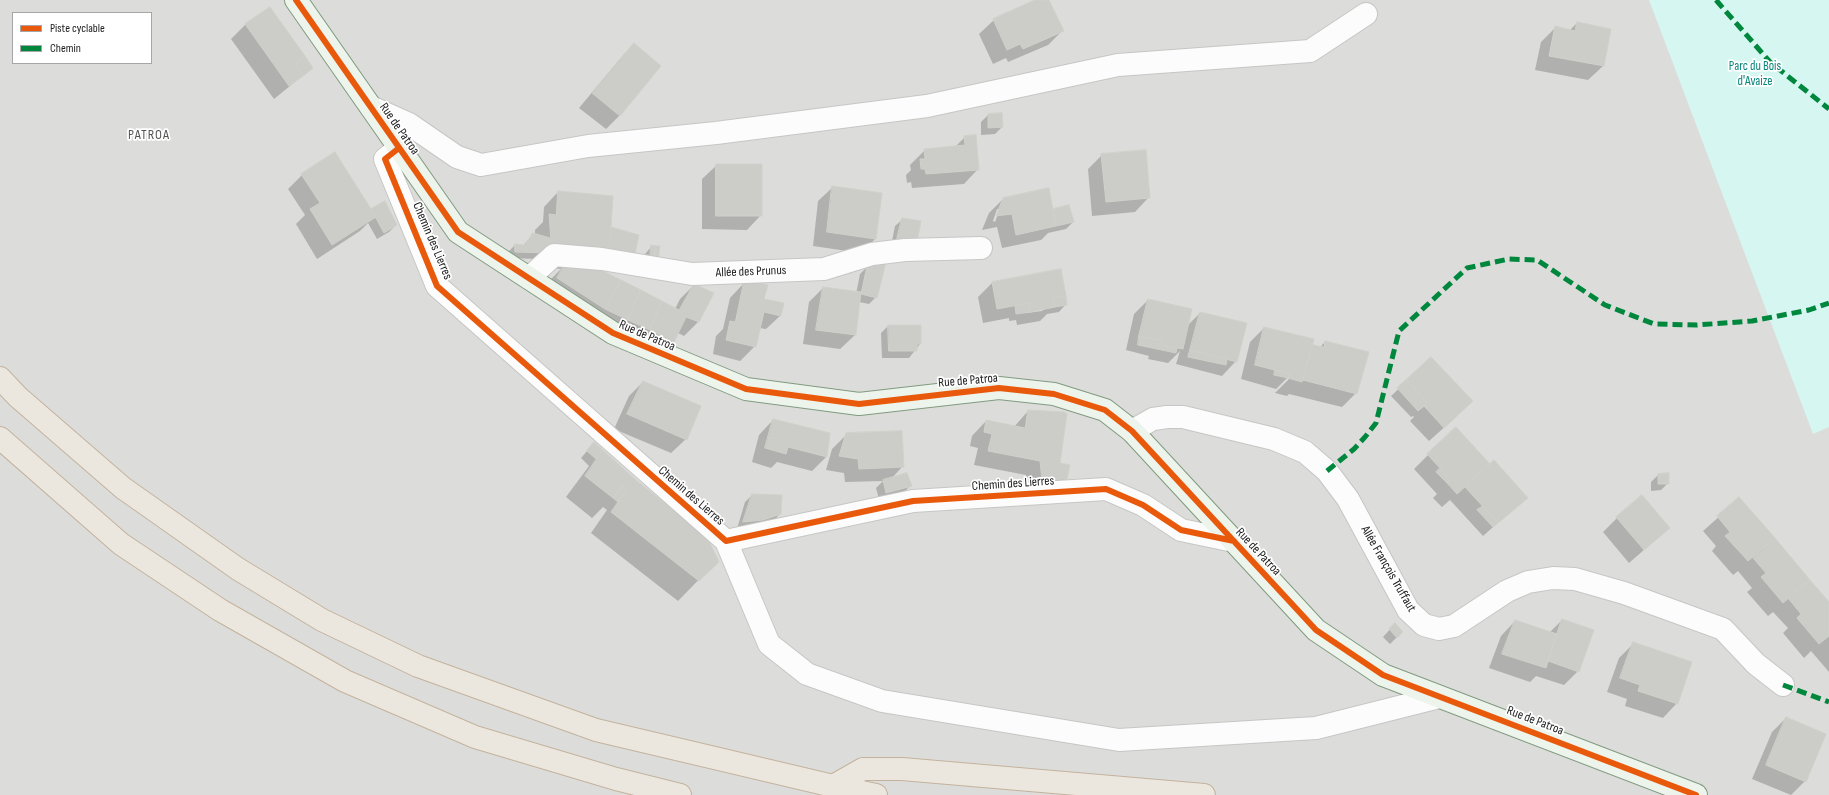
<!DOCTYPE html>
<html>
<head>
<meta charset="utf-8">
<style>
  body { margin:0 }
  #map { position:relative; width:1829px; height:795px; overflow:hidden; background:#eceee9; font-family:"Sofia Sans Condensed",sans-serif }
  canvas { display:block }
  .legend { position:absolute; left:12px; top:12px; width:140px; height:52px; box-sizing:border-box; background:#fff; border:1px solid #a6a6a6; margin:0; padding:5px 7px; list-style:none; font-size:12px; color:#202020 }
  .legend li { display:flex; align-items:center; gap:8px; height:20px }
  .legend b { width:20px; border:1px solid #a6a6a6 }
</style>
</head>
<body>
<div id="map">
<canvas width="1829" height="795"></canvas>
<ul class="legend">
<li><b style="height:5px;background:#e8590c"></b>Piste cyclable</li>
<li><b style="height:5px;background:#00873e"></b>Chemin</li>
</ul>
</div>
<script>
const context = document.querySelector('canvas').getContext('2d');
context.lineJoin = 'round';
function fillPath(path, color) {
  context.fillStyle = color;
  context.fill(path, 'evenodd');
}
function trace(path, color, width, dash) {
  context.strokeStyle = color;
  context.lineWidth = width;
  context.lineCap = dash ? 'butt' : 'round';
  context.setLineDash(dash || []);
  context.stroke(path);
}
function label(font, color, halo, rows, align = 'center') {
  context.font = font + ' "Sofia Sans Condensed",sans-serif';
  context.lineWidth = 3.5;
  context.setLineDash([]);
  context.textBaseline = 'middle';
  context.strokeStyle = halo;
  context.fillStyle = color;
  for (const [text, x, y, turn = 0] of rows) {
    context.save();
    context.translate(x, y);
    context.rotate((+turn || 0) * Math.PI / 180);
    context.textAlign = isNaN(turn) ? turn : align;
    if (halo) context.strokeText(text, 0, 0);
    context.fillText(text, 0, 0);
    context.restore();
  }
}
fillPath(new Path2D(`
  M0 0H1829V795H0ZM13 13H151V63H13Z`), '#dcddda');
fillPath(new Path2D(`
  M1649 0H1829V427L1813 434Z`), '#d5f6f1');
fillPath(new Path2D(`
  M1037 0H1048L1062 31 1048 45 1008 62 1006 58 993 64 979 34 994 20Z
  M270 9 312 68 274 99 231 39 245 25Z
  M1577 23 1603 66 1588 80 1535 70 1541 42 1555 28 1570 30Z
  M634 45 620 115 606 129 579 108 620 59Z
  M1001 114 1002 127 995 134 981 135V122L988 115Z
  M965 137 978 169 964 184 912 188 911 182 907 183 906 175 911 170 910 165 925 150 955 147Z
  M1102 155 1149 197 1135 212 1092 216 1088 169Z
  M717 165 761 215 747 230 702 229V179Z
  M302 175 371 211 396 225 389 232 377 239 368 223 360 231 317 259 296 224 305 215 288 189Z
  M833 187 875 239 861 253 813 246 818 201Z
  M558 192 610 230 612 228 638 235 596 268 675 309 680 299 694 285 698 322 684 336 678 333 674 342 659 356 544 292 551 279 561 269 538 267 537 259 508 258V252L515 245 523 246 533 234 535 235V230L543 222 544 207Z
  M1004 198 1052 210 1069 207 1073 222 1066 229 1048 233 1041 240 1002 248 997 227 982 230 989 213ZM997 209H1000L995 222 993 221Z
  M903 219 916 242 891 246 895 226Z
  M652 246 650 267H643L645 254Z
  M867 267 876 297 869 304 859 302 855 335 840 349 803 344 809 302 823 288 856 294 860 274Z
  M744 283 781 315 766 329 759 328 755 346 740 361 713 354 716 336 723 329 730 298Z
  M992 283 1066 304 1059 312 1047 314 1040 321 1017 325 1016 320 1009 321V318L983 323 978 297ZM1045 308 1042 311 1026 313 1025 311Z
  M1148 300 1188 325 1200 313 1236 361 1222 376 1176 364 1180 351 1168 363 1148 359 1149 356 1126 350 1134 314Z
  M888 326 920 344 909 358H882L881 333Z
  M1264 328 1320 347 1325 342 1356 393 1342 407 1289 394 1287 396 1275 393 1293 375 1291 374 1276 389 1241 379 1250 342Z
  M1407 381 1457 416 1429 441 1410 421 1414 417 1413 416 1411 417 1391 396Z
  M643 382 686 439 671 453 614 429 629 396Z
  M1028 411 1066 478 1052 493 1028 494 1026 475 974 465 978 448 970 446 972 436 986 421 1014 427Z
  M773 420 829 434 826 457 812 471 777 462 771 468 752 462 759 435Z
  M847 434 903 466 891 479 910 486 903 493 879 499 876 488 883 481 845 482 844 473 826 470 832 449Z
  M594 443 596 457 603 452 717 561 678 601 591 533 607 510 603 507 592 518 566 497 589 466 581 458Z
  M1428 455 1490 466 1526 498 1483 536 1450 500 1442 507 1433 498 1437 494 1414 469Z
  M1658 475 1668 483 1661 490 1651 491V482Z
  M752 495 780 514 773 521 737 529 745 502Z
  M1739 499 1829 604V672L1811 651 1804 658 1783 633 1788 628 1773 612 1768 616 1747 592 1752 588 1738 571 1733 575 1712 551 1716 546 1703 531Z
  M1617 518 1669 528 1629 563 1603 532Z
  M1562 620 1578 671 1564 685 1536 676 1530 682 1489 668 1501 636 1515 621 1549 633Z
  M1395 624 1402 632 1390 644 1383 637Z
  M1633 644 1677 703 1663 718 1625 706 1627 699 1607 692 1619 658Z
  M1786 718 1805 781 1791 795 1752 779 1772 732Z`), '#0003');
const building = new Path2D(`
  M1035 0H1049L1064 31 1023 49 1020 44 1007 50 993 19Z
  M270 7 305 56 295 64 303 76 289 86 245 24Z
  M1577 22 1611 29 1604 66 1549 56 1555 26 1575 31Z
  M634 43 661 66 620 116 592 93Z
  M305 56 313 68 303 76 295 64Z
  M1002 113 1003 127 988 128V114Z
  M976 135 979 170 926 174 925 169H921L920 159H925L924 149 965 145 964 136Z
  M1146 150 1150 198 1106 202 1101 154Z
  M335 152 376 217 332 245 310 209 320 203 301 174Z
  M716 164H762V216H716Z
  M832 186 882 193 876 239 827 232Z
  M1049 188 1056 226 1016 235 1012 214 996 216 1003 198Z
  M558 191 613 196 609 257 552 253 549 214 556 215Z
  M385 201 397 225 384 233 371 209Z
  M1069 205 1074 222 1056 226 1053 209Z
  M902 218 921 221 917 242 897 239Z
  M611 227 639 235 635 254 610 252Z
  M533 233 550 238 552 253 515 252 514 244 525 245Z
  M651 245 656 246 654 260H650Z
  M656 246H660L658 261 654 260Z
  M886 262 877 298 861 294 867 266Z
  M565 264 597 268 621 280 605 309 557 278Z
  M1061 269 1066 296 1053 298 1055 307 1031 312 1029 303 997 309 992 282Z
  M621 280 641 290 628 320 605 309Z
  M744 282H756L768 285 764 299 784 303 781 316 764 312 756 347 726 340 730 321 735 322Z
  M694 284 714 293 699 322 686 317 674 342 650 330 662 301 679 310Z
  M823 287 861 292 856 335 816 330Z
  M641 290 662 301 650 330 628 320Z
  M1066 296 1067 305 1055 307 1053 298Z
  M1148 299 1192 309 1183 349 1161 345 1163 341 1139 336Z
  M1029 303 1031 312 1016 314 1015 306Z
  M1200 312 1247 323 1237 362 1190 350Z
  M888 325H921V344H917V351H889Z
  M1264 327 1314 339 1302 382 1288 378 1290 374 1255 365Z
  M1139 336 1163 341 1161 345 1177 348 1176 353 1138 345Z
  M1325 341 1369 352 1357 394 1303 380 1312 345 1324 347Z
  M1190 350 1227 359 1226 365 1188 357Z
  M1431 357 1473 401 1444 428 1424 406 1428 403 1406 380Z
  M1275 370 1290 374 1288 378 1274 375Z
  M1406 380 1428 403 1418 411 1397 388Z
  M643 381 701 406 687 440 627 414Z
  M1028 410 1064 412 1067 414 1060 463 1070 465 1067 479 1042 480 1040 461 988 451 992 434 984 432 986 420 1025 428Z
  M773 419 830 433 827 457 788 447 786 454 765 448Z
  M1456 427 1490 464 1457 494 1447 483 1450 479 1427 454Z
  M902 431 904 467 859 469 858 459 839 456 846 433Z
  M594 442 603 450 596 459 587 451Z
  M603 450 637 481 707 537 719 562 699 581 611 512 627 489 623 486 613 498 585 476Z
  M1494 460 1528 498 1498 523 1465 487Z
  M1440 468 1450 479 1447 483 1436 472Z
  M907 473 912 486 886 493 883 480Z
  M1669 473V484H1658V474Z
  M623 486 627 489 618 502 613 498Z
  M752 494 782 495 781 514 763 520 743 522Z
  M1642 495 1670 528 1644 550 1616 517Z
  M1739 497 1775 538 1748 561 1725 536 1730 532 1717 516Z
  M1483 506 1498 523 1493 527 1477 510Z
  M1775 538 1810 580 1783 603 1761 577 1766 573 1753 558Z
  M1810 580 1829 602V636L1819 644 1797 618 1801 614 1788 598Z
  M1562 619 1594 630 1579 672 1548 661Z
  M1515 620 1557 634 1546 668 1502 654Z
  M1395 623 1403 632 1397 638 1389 629Z
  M1633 642 1692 662 1678 704 1638 691 1640 685 1620 678Z
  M1786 717 1826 734 1806 782 1766 765Z`);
fillPath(building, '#cccdc8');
trace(building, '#cfd1ca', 1);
const street = new Path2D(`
  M371 107 409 124 457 157 481 165 588 146 716 133 927 106 1118 65 1310 51 1366 14
  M399 148 385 159 437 286 726 541 913 501 1106 489 1143 505 1181 530 1234 541
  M529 278 554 255 602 259 692 274 824 269 872 254 905 250 981 248
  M1132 431 1153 419 1167 417H1183L1274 439 1305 452 1327 471 1348 499 1408 610 1424 625 1439 629 1454 626 1507 591 1528 582 1553 578 1575 579 1624 593 1723 629 1756 664 1783 685
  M726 541 769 644 807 674 882 701 1119 740 1316 728 1439 697`);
const secondary = new Path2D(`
  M296 0 458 232 613 333 746 389 859 404 999 388 1054 394 1105 410 1132 431 1316 630 1383 675 1696 795`);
const highway = new Path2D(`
  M0 378 18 397 123 488 238 569 322 620 418 666 596 730 833 786 876 795
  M0 438 121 544 220 610 345 681 475 737 616 779 680 795
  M833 786 863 769H902L1204 795`);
trace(street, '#c6c7c5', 24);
trace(secondary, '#829a80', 24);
trace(highway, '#c4b29d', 24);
trace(street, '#fcfcfc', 22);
trace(secondary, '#edf4ec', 22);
trace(highway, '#ebe7df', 22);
trace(new Path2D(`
  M1716 0 1770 62 1829 109
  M1327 471 1354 449 1365 437 1376 423 1399 331 1467 268 1509 259 1537 260 1605 305 1654 324 1697 325 1752 321 1809 310 1829 303
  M1783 685 1829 702`), '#00873e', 5, [10, 5]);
trace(new Path2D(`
  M296 0 458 232 613 333 746 389 859 404 999 388 1054 394 1105 410 1132 431 1316 630 1383 675 1696 795
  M399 148 385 159 437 286 726 541 913 501 1106 489 1143 505 1181 530 1234 541`), '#e8590c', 6);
label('13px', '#08857b', '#fff', [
  ["Parc du Bois",1755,67],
  ["d'Avaize",1755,82]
]);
label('13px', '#202020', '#fff', [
  ["Rue de Patroa",399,129,55],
  ["Chemin des Lierres",432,241,67],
  ["Allée des Prunus",751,272,-2],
  ["Rue de Patroa",647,336,23],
  ["Rue de Patroa",968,381,-5],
  ["Chemin des Lierres",1013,484,-4],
  ["Chemin des Lierres",691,496,41],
  ["Rue de Patroa",1258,552,47],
  ["Allée François Truffaut",1388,569,60],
  ["Rue de Patroa",1535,721,21]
]);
context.letterSpacing = '1px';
label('14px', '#535353', '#fff', [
  ["PATROA",149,135]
]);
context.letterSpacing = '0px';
</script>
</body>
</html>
